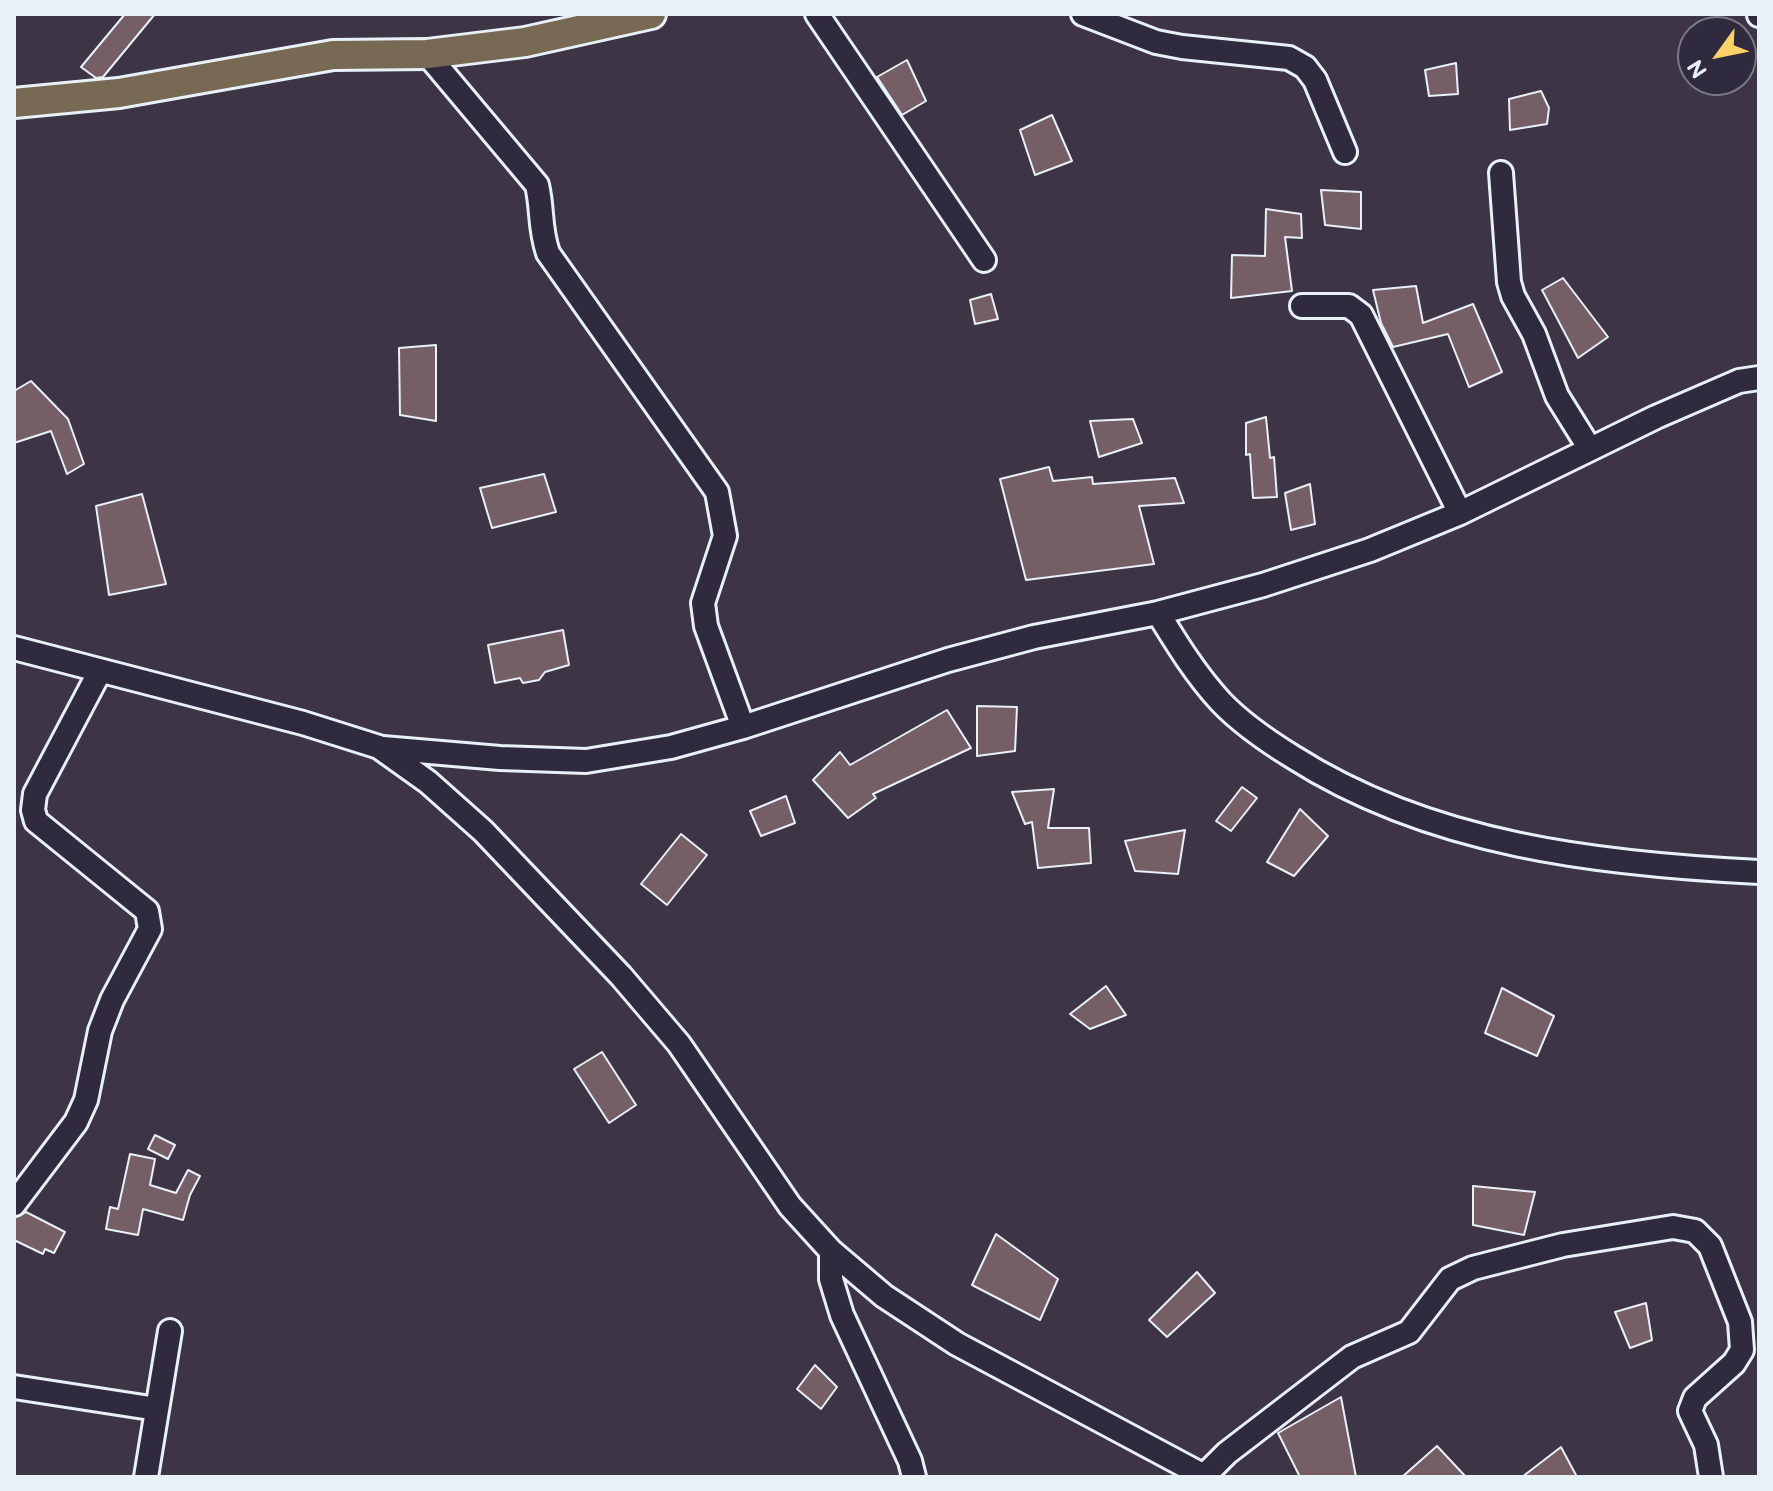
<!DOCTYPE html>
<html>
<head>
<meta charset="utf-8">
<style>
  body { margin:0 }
  #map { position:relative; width:1773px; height:1491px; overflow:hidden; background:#3d3445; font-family:"Balsamiq Sans",sans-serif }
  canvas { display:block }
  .frame { position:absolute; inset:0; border:16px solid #e8f1f8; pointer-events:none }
  .north { position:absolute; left:1677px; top:16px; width:80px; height:80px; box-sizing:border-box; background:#2f2a3d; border:2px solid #797a88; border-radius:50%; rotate:237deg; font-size:22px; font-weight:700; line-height:32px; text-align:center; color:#e8f1f8 }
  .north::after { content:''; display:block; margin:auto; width:28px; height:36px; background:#ffd166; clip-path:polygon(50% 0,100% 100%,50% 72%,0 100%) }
</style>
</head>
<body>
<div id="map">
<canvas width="1773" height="1491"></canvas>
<div class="frame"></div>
<div class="north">N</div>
</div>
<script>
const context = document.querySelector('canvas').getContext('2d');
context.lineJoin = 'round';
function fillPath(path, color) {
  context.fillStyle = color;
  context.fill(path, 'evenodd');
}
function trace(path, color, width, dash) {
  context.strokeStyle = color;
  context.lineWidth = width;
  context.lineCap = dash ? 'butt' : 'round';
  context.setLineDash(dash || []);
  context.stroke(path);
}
const building = new Path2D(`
  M125 14H155L103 77 96 78 81 67Z
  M907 60 926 101 902 115 877 77Z
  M1456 63 1458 94 1429 96 1425 70Z
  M1541 91 1549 108 1547 124 1510 130 1509 99Z
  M1052 115 1072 161 1035 175 1020 130Z
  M1321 190 1361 192V229L1325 225Z
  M1266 209 1301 214 1302 238 1285 237 1292 291 1231 298 1232 255 1265 256Z
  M1563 278 1608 337 1578 358 1542 290Z
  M1416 286 1423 323 1473 304 1502 372 1469 387 1448 334 1393 347 1381 323 1373 290Z
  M991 294 998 319 975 324 970 300Z
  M436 345V421L400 415 399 348Z
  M31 381 68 419 84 464 67 474 51 431 14 443V391Z
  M1266 417 1270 458 1274 457 1277 497 1253 498 1250 454 1246 455V423Z
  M1133 419 1142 443 1099 457 1090 421Z
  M1049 467 1053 481 1092 477 1093 484 1175 478 1184 503 1139 506 1154 564 1026 580 1000 479Z
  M544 474 556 512 492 528 480 488Z
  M1310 484 1315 524 1291 530 1285 493Z
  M142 494 166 584 109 595 96 506Z
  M563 630 569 665 545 672 539 680 523 683 520 678 495 683 488 645Z
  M977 706 1017 707 1015 751 977 756Z
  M947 710 971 748 873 794 876 798 848 818 813 780 840 752 850 765Z
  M1242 787 1257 798 1231 831 1216 821Z
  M1054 789 1048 828H1089L1091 863 1038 868 1032 822 1025 824 1012 792Z
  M786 796 795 823 761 836 750 811Z
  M1300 809 1328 836 1294 876 1267 862Z
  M1185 830 1178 874 1135 871 1125 841Z
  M681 834 707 855 667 905 641 884Z
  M1106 986 1126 1015 1090 1029 1070 1014Z
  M1502 988 1554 1016 1537 1056 1485 1033Z
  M602 1052 636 1105 609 1123 574 1069Z
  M155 1135 175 1145 168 1159 148 1149Z
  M130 1154 155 1159 150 1185 176 1193 188 1170 200 1176 190 1195 183 1220 143 1209 138 1235 106 1229 110 1207 118 1209Z
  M1473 1186 1535 1192 1524 1235 1473 1225Z
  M26 1212 65 1232 54 1253 45 1249 43 1254 14 1240V1218Z
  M996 1234 1058 1279 1040 1320 972 1285Z
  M1197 1272 1215 1293 1167 1337 1149 1320Z
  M1646 1303 1652 1340 1630 1348 1615 1312Z
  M815 1365 837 1387 821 1409 797 1389Z
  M1341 1397 1356 1477H1300L1278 1433Z
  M1437 1446 1466 1477H1402Z
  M1561 1447 1577 1477H1522Z`);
fillPath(building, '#765e66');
trace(building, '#e8f1f8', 2);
const minor = new Path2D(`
  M817 14 984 260
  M1083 14 1156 42 1182 47 1289 58 1305 67 1315 80 1345 152
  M1759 14V15
  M427 54 537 185C543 211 539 226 548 253L717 492 725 536 703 603 706 626 743 727
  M1501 173 1509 282 1513 296 1534 334 1557 396 1590 449
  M1302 306H1349L1361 315 1460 513
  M1158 613C1177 644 1196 675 1221 702 1242 724 1267 741 1293 757 1431 845 1599 864 1759 872
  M14 648 303 723 379 747 428 782 483 831 621 976 679 1044 790 1206 831 1251 884 1296 957 1344 1206 1477
  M383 748 500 758 586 761 671 747 743 727 948 660 1034 637 1158 613 1263 585 1370 550 1460 513 1656 417 1739 381 1759 378
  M14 1204 76 1122 86 1100 100 1031 112 1000 150 929 147 911 36 821 33 810 35 794 100 671
  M831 1251V1279L842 1315 910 1461 914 1477
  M14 1387 157 1409
  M1204 1476 1227 1453 1352 1357 1409 1332 1450 1279 1473 1268 1563 1245 1673 1227 1695 1231 1710 1246 1740 1322 1742 1350 1734 1363 1695 1398 1690 1411 1706 1445 1711 1477
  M146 1477 170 1331`);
const major = new Path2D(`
  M14 103 119 93 333 55 427 54 525 42 651 14`);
trace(minor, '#e8f1f8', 28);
trace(major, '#e8f1f8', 34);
trace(minor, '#2f2a3d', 22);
trace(major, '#786954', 28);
</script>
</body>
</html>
